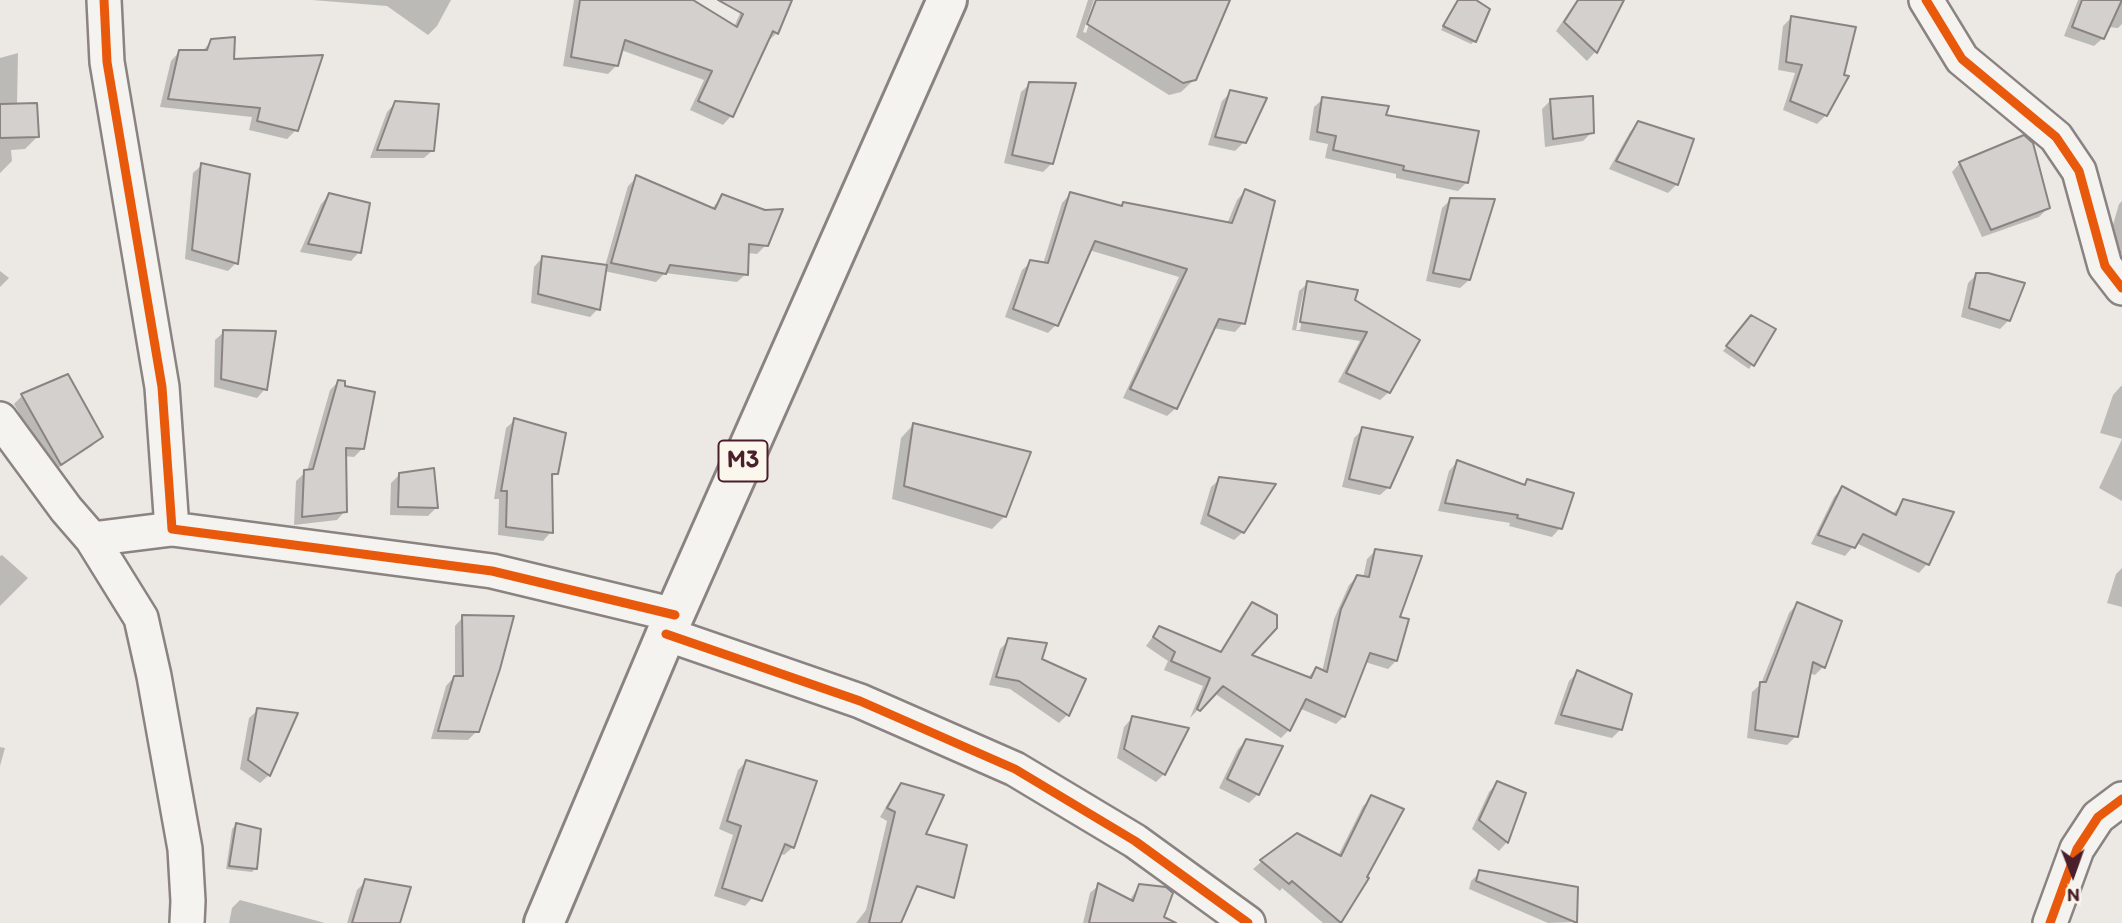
<!DOCTYPE html>
<html>
<head>
<meta charset="utf-8">
<style>
  body { margin:0 }
  #map { position:relative; width:2122px; height:923px; overflow:hidden; background:#ece9e4; font-family:Itim,sans-serif }
  canvas { display:block }
  .north { position:absolute; left:2038px; top:839px; width:70px; height:70px; -webkit-text-stroke:5px #fbf7ec; paint-order:stroke; rotate:179deg; font-size:19px; font-weight:700; line-height:28px; text-align:center; color:#4a1f2b }
  .north::after { content:''; display:block; margin:auto; width:24px; height:32px; background:#4a1f2b; clip-path:polygon(50% 0,100% 100%,50% 72%,0 100%) }
</style>
</head>
<body>
<div id="map">
<canvas width="2122" height="923"></canvas>
<div class="north">N</div>
</div>
<script>
const context = document.querySelector('canvas').getContext('2d');
context.lineJoin = 'round';
function fillPath(path, color) {
  context.fillStyle = color;
  context.fill(path, 'evenodd');
}
function trace(path, color, width, dash) {
  context.strokeStyle = color;
  context.lineWidth = width;
  context.lineCap = dash ? 'butt' : 'round';
  context.setLineDash(dash || []);
  context.stroke(path);
}
function label(font, color, halo, rows, align = 'center') {
  context.font = font + ' Itim,sans-serif';
  context.lineWidth = 6;
  context.setLineDash([]);
  context.textBaseline = 'middle';
  context.strokeStyle = halo;
  context.fillStyle = color;
  for (const [text, x, y, turn = 0] of rows) {
    context.save();
    context.translate(x, y);
    context.rotate((+turn || 0) * Math.PI / 180);
    context.textAlign = isNaN(turn) ? turn : align;
    if (halo) context.strokeText(text, 0, 0);
    context.fillText(text, 0, 0);
    context.restore();
  }
}
fillPath(new Path2D(`
  M312 0H451L437 26 428 35 387 6Z
  M574 0H657L734 27 746 0H790L777 33 768 41 731 116 723 125 690 110 704 80 621 50 616 66 608 74 563 66Z
  M1088 0H1094L1083 32 1086 33 1097 0H1214L1195 79 1181 92 1169 95 1076 37Z
  M1458 0H1473L1475 41 1471 44 1441 30Z
  M1577 0H1622L1595 52 1587 61 1556 31Z
  M2078 0H2122V24L2118 28 2108 27 2103 38 2094 46 2064 36Z
  M1791 18 1826 115 1817 124 1783 110 1795 73 1778 70 1783 26Z
  M212 41 296 130 287 139 249 130 252 117 160 107 171 61 179 52 203 50Z
  M18 53 17 105 37 137 25 149 11 150 12 161 0 173V58Z
  M1030 84 1052 163 1043 172 1004 163 1021 92Z
  M1231 92 1244 142 1235 151 1208 145 1222 101Z
  M1323 99 1384 116 1467 182 1458 191 1396 178V174L1325 158 1328 144 1309 140 1314 107Z
  M1551 100 1592 132 1583 141 1545 147 1542 109Z
  M395 103 433 150 424 158H370L387 112Z
  M1638 123 1691 140 1676 185 1668 193 1609 169 1630 132Z
  M1960 163 2048 208 2039 217 1982 237 1952 172Z
  M202 165 236 263 228 271 185 259 193 173Z
  M637 177 711 210 722 196 766 245 757 254 747 253 746 274 737 282 665 273 656 282 604 271 598 309 590 317 531 303 534 267 542 258 605 266 628 186Z
  M1245 191 1243 323 1235 332 1213 328 1176 408 1167 416 1123 398 1179 277 1089 250 1056 325 1048 333 1005 317 1022 270 1031 262 1043 264 1062 203 1070 194 1120 207 1123 203 1227 224 1237 200Z
  M329 195 359 252 351 261 300 252 321 204Z
  M1451 199 1469 280 1460 288 1426 281 1442 208Z
  M2122 201V254L2110 250 2108 242 2119 204Z
  M0 271 9 278 0 287Z
  M1977 274 2009 320 2000 329 1961 317 1968 283Z
  M1308 283 1353 301 1418 340 1389 392 1380 400 1338 382 1360 341 1292 330 1299 291ZM1304 290H1307L1300 330H1296Z
  M1748 322 1774 330 1749 369 1723 351Z
  M224 332 265 389 257 398 214 387 215 340Z
  M338 382 343 388 363 448 354 457 344 456 345 511 337 520 294 525 296 481 307 471 330 390Z
  M2121 386H2122V501L2099 488 2122 439 2100 433 2113 395Z
  M22 396 101 437 92 446 52 472 14 404Z
  M515 420 556 473 550 479 551 532 543 541 498 535 499 499H494L506 428Z
  M913 425 1005 516 992 529 892 499 901 438Z
  M1363 429 1389 487 1380 495 1342 487 1354 438Z
  M1457 462 1523 486 1527 481 1560 528 1552 537 1509 526 1510 523 1438 511 1449 471Z
  M400 474 436 508 428 516 390 515 391 483Z
  M1220 479 1243 532 1234 540 1200 524 1211 487Z
  M1842 488 1892 515 1904 501 1952 514 1927 564 1919 573 1856 543 1845 556 1811 544 1834 497Z
  M1376 550 1398 618 1396 661 1388 669 1365 662 1344 716 1336 724 1299 708 1289 730 1281 738 1214 693 1190 718 1203 686 1164 670 1168 661 1146 646 1159 628 1219 653 1244 612 1252 604 1249 656 1307 678 1316 669 1322 672 1334 619 1349 585 1357 577 1363 578 1367 559Z
  M2 555 28 578 0 606V556Z
  M2122 568V607L2107 603 2116 574Z
  M1797 604 1823 667 1815 675 1809 673 1796 736 1787 745 1747 738 1752 692 1761 684 1789 613Z
  M463 617 477 731 468 740 431 739 446 686 455 676V626Z
  M1009 640 1040 660 1084 680 1067 715 1059 723 1010 689 989 685 1000 649Z
  M1577 673 1621 729 1612 738 1554 724 1569 681Z
  M258 710 269 775 260 783 240 769 249 718Z
  M1132 718 1164 774 1156 782 1117 758 1124 727Z
  M1247 740 1258 794 1249 803 1219 788 1238 749Z
  M0 747 5 748 0 766Z
  M746 762 793 847 784 855 779 853 753 897 745 906 714 896 733 835 719 829 738 770Z
  M1497 783 1524 794 1507 842 1499 851 1472 829 1489 792Z
  M901 785 924 835 899 923H856L866 910 887 821 880 817 893 794Z
  M1372 798 1366 879 1339 923H1323L1282 888 1280 891 1253 869 1262 861 1338 856 1363 806Z
  M236 825 256 868 252 872 226 869 232 829Z
  M1480 872 1576 888 1575 922 1548 923 1469 889 1471 881Z
  M366 881 398 923H347L357 890Z
  M1099 885 1129 901 1139 886 1159 923H1083L1090 893Z
  M240 900 325 923H229L232 908Z`), '#0003');
const building = new Path2D(`
  M580 0H693L737 27 743 14 718 0H792L778 34 773 31 733 117 698 101 712 71 625 40 618 66 571 57Z
  M1096 0H1230L1196 80 1183 83 1087 24Z
  M1458 0H1476L1490 9 1476 42 1443 26Z
  M1578 0H1624L1597 53 1564 22Z
  M2082 0H2122L2104 39 2072 27Z
  M1791 16 1856 27 1844 75 1849 76 1827 116 1790 101 1802 65 1786 62Z
  M235 37 234 59 323 55 298 131 257 121 260 108 168 99 179 50H207L211 39Z
  M1029 82 1076 83 1053 164 1012 155Z
  M1230 90 1267 98 1246 143 1215 137Z
  M1593 96 1594 133 1553 139 1550 99Z
  M1322 97 1389 106 1386 115 1479 131 1468 183 1403 170 1404 166 1333 150 1336 136 1317 132Z
  M395 101 439 104 434 151 377 150Z
  M37 103 39 137 0 138V104Z
  M1638 121 1694 139 1678 185 1616 161Z
  M2024 135 2033 143 2050 208 1991 230 1959 162Z
  M201 163 250 174 238 264 192 250Z
  M636 175 715 209 722 194 765 210 783 209 768 246 749 244 748 275 670 265 666 274 611 263Z
  M1245 189 1275 201 1245 324 1219 319 1177 409 1130 389 1187 269 1095 241 1058 326 1013 309 1030 260 1048 263 1070 192 1122 206 1123 202 1232 223Z
  M329 193 370 203 361 253 308 244Z
  M1450 198 1495 199 1470 280 1433 273Z
  M542 256 607 265 600 310 538 294Z
  M1976 273H1988L2025 283 2010 321 1969 308Z
  M1307 281 1358 290 1355 300 1420 340 1390 393 1346 373 1367 332 1300 322Z
  M1751 315 1776 329 1754 366 1726 346Z
  M223 330 276 331 267 390 221 379Z
  M68 374 103 437 61 465 21 394Z
  M338 380 345 381V386L375 392 364 449 346 448 347 512 302 517 304 470 313 469Z
  M514 418 566 433 558 474H552L553 533 506 527 507 491H501Z
  M913 423 1031 452 1006 517 904 486Z
  M1362 427 1413 437 1390 488 1349 479Z
  M1457 460 1525 485 1527 479 1574 493 1562 529 1517 518 1518 515 1445 503Z
  M434 468 438 508 398 507 399 473Z
  M1219 477 1276 484 1244 533 1208 515Z
  M1842 486 1896 515 1903 499 1954 512 1929 565 1863 534 1855 548 1818 535Z
  M1375 549 1422 556 1400 617 1409 619 1397 661 1370 653 1345 717 1306 699 1290 731 1223 686 1200 711 1197 709 1210 678 1171 661 1175 652 1153 637 1159 626 1221 652 1252 602 1277 615V628L1252 655 1311 678 1316 667 1327 672 1341 609 1357 575 1369 577Z
  M1797 602 1842 621 1825 668 1813 662 1798 737 1755 730 1760 682H1766Z
  M462 615 514 616 500 669 479 732 438 731 454 676H463Z
  M1008 638 1047 643 1042 659 1086 679 1069 716 1019 681 996 677Z
  M1577 670 1632 694 1622 730 1561 715Z
  M257 708 298 713 270 776 248 760Z
  M1132 716 1189 728 1165 775 1124 749Z
  M1246 739 1283 746 1259 795 1227 779Z
  M746 760 817 781 794 848 785 844 762 901 722 888 741 826 727 821Z
  M1497 781 1526 793 1508 843 1479 820Z
  M901 783 944 795 926 834 967 845 954 898 917 886 901 923H869L895 812 887 808Z
  M1371 795 1404 809 1367 877 1369 878 1341 923 1292 881 1289 884 1260 860 1297 833 1341 856Z
  M236 823 261 829 257 869 229 866Z
  M1479 870 1578 887 1577 923 1476 881Z
  M365 879 411 887 400 923H352Z
  M1098 883 1133 901 1139 884 1166 887 1173 893 1164 917 1176 923H1089Z`);
fillPath(building, '#d4d0cd');
trace(building, '#8b8282', 2);
const street = new Path2D(`
  M104 0 107 62 162 387 172 529 492 571 675 615
  M1926 0 1962 59 2056 137 2079 171 2105 266 2122 288
  M0 419 66 509 92 539 141 618 154 676 185 849 188 901 187 923
  M92 539 172 529
  M666 634 860 701 1015 769 1135 841 1248 923
  M2050 923 2077 849 2098 817 2122 799`);
const primary = new Path2D(`
  M544 923 666 634 947 0`);
trace(street, '#8b8282', 38);
trace(primary, '#8b8282', 44);
trace(street, '#f4f3ef', 33);
trace(primary, '#f4f3ef', 38);
trace(new Path2D(`
  M104 0 107 62 162 387 172 529 492 571 675 615
  M1926 0 1962 59 2056 137 2079 171 2105 266 2122 288
  M666 634 860 701 1015 769 1135 841 1248 923
  M2050 923 2077 849 2098 817 2122 799`), '#e8590c', 9);
for (const [x, y, w] of [
  [743,461,49]
]) {
  const box = new Path2D();
  box.roundRect(x - w / 2, y - 20.5, w, 41, 5);
  context.fillStyle = '#fbf7ec';
  context.fill(box);
  trace(box, '#4a1f2b', 2);
}
label('bold 24px', '#4a1f2b', null, [
  ["M3",743,461]
]);
</script>
</body>
</html>
